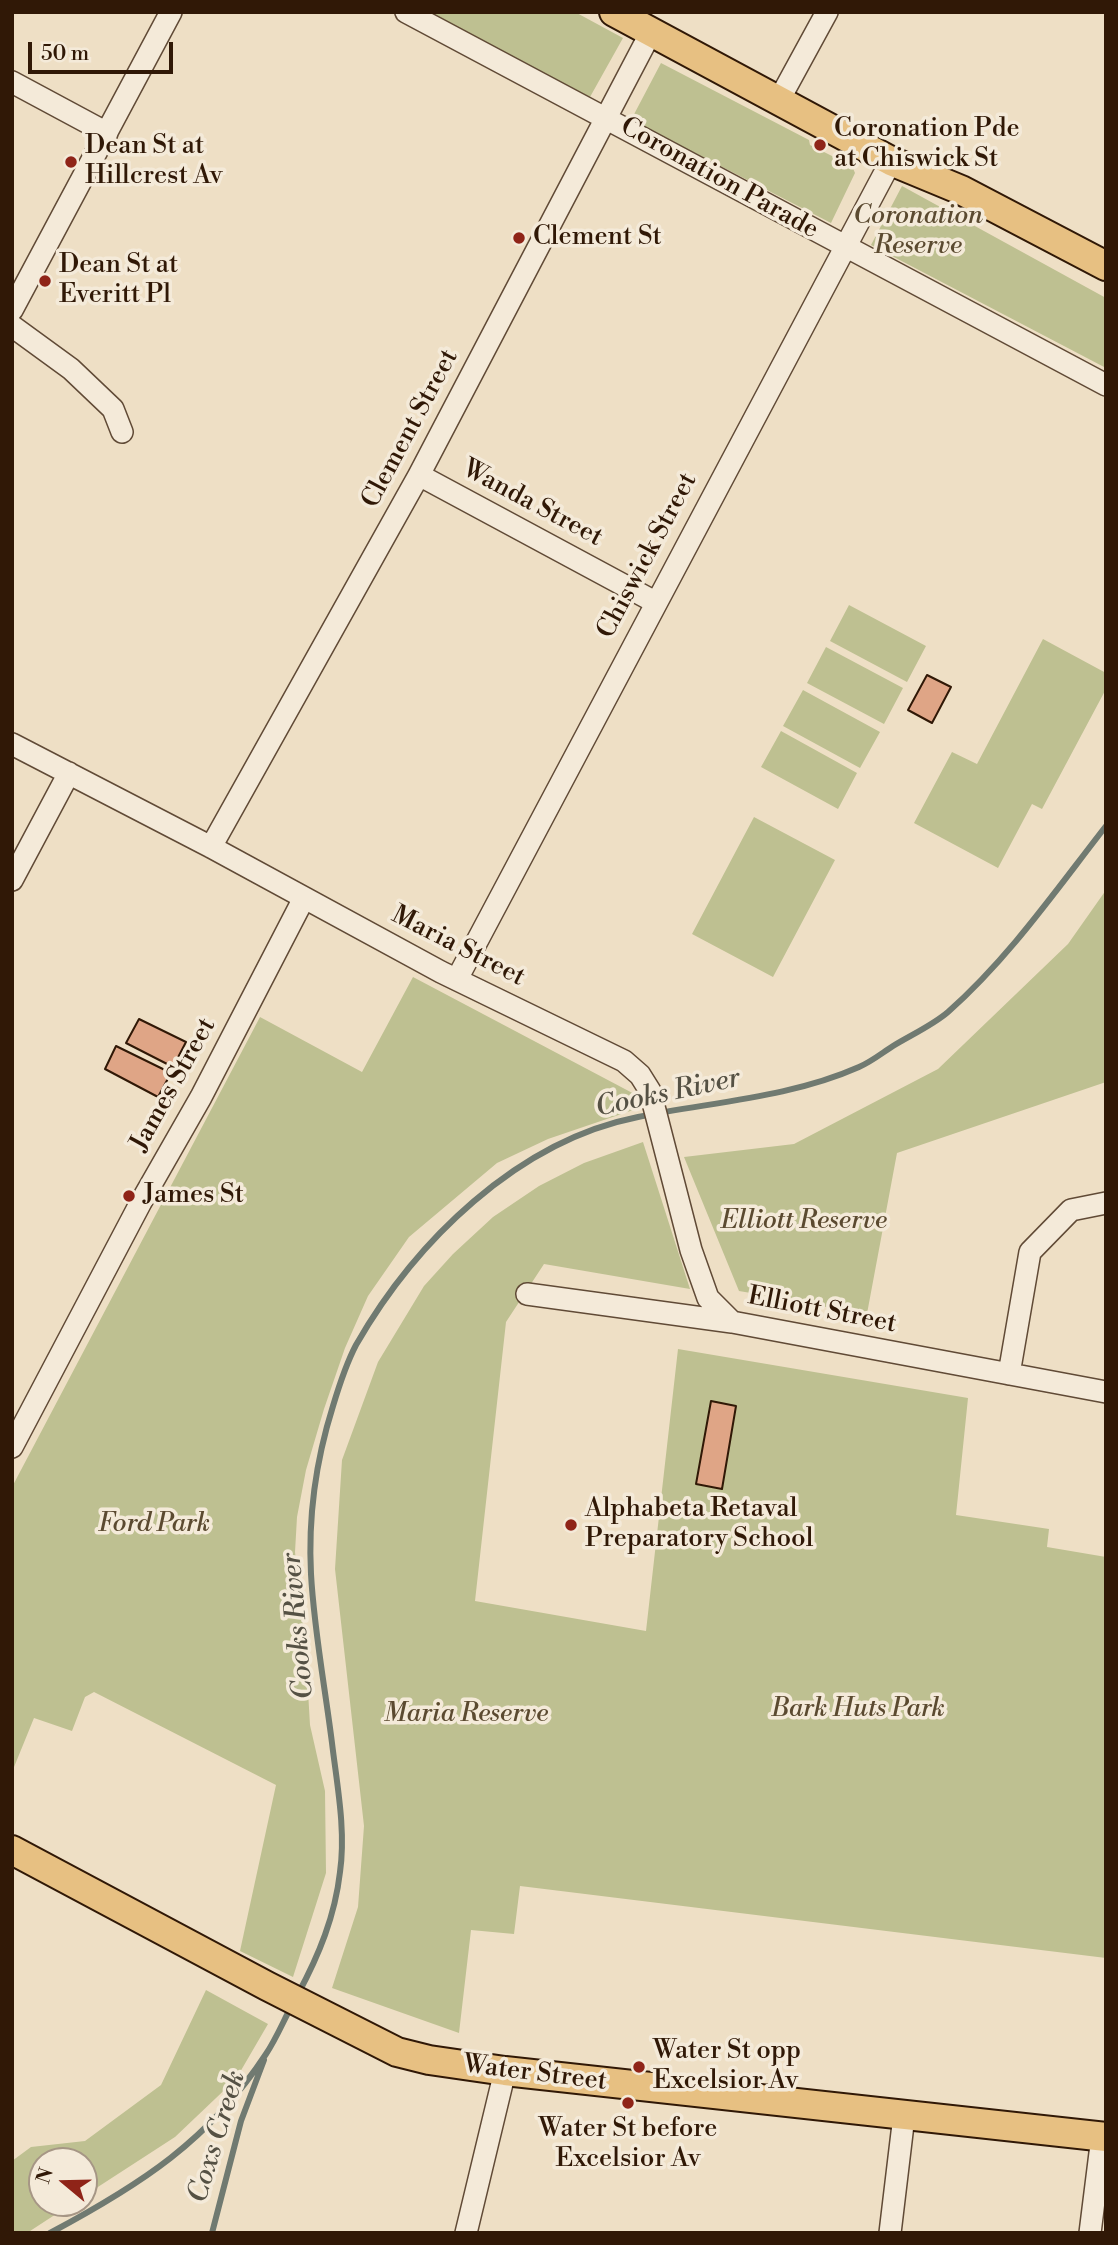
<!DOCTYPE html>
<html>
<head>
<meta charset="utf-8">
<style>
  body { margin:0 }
  #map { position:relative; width:1118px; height:2245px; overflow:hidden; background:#eedfc5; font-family:"Libre Bodoni",serif }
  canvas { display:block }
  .frame { position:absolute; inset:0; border:14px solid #301806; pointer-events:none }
  .north { position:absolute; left:28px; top:2147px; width:70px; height:70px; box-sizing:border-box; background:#f4ead9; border:2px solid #a69685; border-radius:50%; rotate:289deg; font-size:19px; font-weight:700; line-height:28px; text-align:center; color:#301806 }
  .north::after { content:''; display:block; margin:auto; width:24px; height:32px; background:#8f2418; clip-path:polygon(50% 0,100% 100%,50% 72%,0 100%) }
  .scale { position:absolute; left:28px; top:42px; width:145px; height:32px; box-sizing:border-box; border:4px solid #301806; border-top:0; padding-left:9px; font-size:21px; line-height:24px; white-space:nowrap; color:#301806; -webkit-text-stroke:5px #f4ead9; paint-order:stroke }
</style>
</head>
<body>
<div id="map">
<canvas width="1118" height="2245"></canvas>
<div class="frame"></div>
<div class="north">N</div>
<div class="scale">50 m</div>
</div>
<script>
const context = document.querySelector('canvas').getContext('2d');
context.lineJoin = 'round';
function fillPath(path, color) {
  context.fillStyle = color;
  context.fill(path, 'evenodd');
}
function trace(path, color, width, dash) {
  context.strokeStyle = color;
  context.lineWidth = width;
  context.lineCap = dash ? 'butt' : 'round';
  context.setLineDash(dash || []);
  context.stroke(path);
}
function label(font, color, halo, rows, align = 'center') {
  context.font = font + ' "Libre Bodoni",serif';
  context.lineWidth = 7;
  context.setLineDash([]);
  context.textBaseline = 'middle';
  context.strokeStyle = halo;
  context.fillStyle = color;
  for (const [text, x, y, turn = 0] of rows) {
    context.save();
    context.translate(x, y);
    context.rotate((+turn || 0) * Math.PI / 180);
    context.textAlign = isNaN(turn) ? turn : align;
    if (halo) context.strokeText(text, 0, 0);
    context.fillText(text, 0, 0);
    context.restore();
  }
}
fillPath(new Path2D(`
  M425 12H575L623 38 590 97Z
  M661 63 809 140 810 145 852 166 855 173 831 223 631 120Z
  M902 186 1106 298V368L871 245Z
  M849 605 926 646 907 682 830 641Z
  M1043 639 1106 673V689L1042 809 1032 804 998 868 914 823 952 752 977 764Z
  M826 647 903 688 884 724 807 683Z
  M803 690 880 732 860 768 783 726Z
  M781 731 857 773 838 809 761 767Z
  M754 817 835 860 773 977 692 934Z
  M1106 890V1082L897 1153 866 1319 816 1304 739 1291 684 1157 794 1144 938 1069 1068 944Z
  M413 977 640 1097 642 1107 548 1139 497 1163 409 1237 368 1296 345 1348 324 1409 306 1470 297 1517 295 1552 305 1640 310 1725 325 1791 326 1873 293 1977 240 1951 276 1785 94 1692 85 1697 72 1731 34 1718 12 1772V1487L260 1017 362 1072Z
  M643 1142 690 1289 544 1264 506 1322 475 1601 646 1631 678 1349 968 1398 956 1515 1049 1529 1047 1547 1106 1557V1958L520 1886 514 1934 471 1930 459 2033 332 1988 358 1907 364 1826 335 1569 342 1460 378 1362 424 1286 453 1254 493 1217 539 1186 584 1163Z
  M206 1990 268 2024 236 2079 175 2137 84 2196V2161H42V2203H73L27 2233H12V2161L31 2147 85 2141 161 2085Z`), '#bec091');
trace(new Path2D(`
  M298 1994C319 1955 335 1916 340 1872 346 1830 337 1785 332 1743 325 1687 314 1630 311 1574 308 1517 316 1460 333 1406 339 1386 346 1364 356 1345 415 1242 517 1141 638 1117 711 1102 789 1098 859 1067 871 1062 882 1053 893 1046 911 1035 933 1025 948 1012 1009 958 1056 890 1106 826
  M50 2233C140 2185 209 2141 266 2054 276 2039 283 2022 291 2007
  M212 2233 241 2121 264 2060`), '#707a71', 6);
const building = new Path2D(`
  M927 675 951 687 932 723 908 710Z
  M139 1019 186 1042 173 1067 126 1043Z
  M116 1046 171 1073 158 1097 105 1069Z
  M711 1401 736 1406 722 1489 696 1484Z`);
fillPath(building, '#dfa586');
trace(building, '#301806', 2);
const minor = new Path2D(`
  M406 12C640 135 872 262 1106 385
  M12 82 107 133
  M779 100 827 12
  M12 310 171 12
  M12 326 71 369 113 409 122 432
  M419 475 655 602
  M12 744 211 847 441 972 624 1061 640 1075 650 1091 691 1250 708 1298 732 1322
  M211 847 419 475 651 32
  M12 880 69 773
  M457 979 891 161
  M527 1294 732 1322 1106 1392
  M1009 1374 1030 1252 1071 1210 1106 1203
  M12 1447 141 1202 201 1097 304 898
  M466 2233 505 2071
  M890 2233 904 2116
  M1090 2233 1102 2137`);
const major = new Path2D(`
  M614 12 891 161 961 190 1106 266
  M12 1850 267 1986 397 2052 429 2060 505 2071 1106 2137`);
trace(minor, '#604a36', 24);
trace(major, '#301806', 32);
trace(minor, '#f4ead9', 21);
trace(major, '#e7c082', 28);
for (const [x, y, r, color] of [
  [820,145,7,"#8f2418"],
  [71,162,7,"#8f2418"],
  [519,238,7,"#8f2418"],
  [45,281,7,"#8f2418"],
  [129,1196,7,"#8f2418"],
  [571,1525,7,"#8f2418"],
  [639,2067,7,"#8f2418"],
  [628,2103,7,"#8f2418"]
]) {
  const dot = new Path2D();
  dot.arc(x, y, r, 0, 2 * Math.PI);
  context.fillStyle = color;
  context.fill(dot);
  trace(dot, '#f4ead9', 2.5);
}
label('26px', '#301806', '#f4ead9', [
  ["Coronation Pde",834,130],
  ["at Chiswick St",834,160],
  ["Dean St at",85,147],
  ["Hillcrest Av",85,177],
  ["Clement St",533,238],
  ["Dean St at",59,266],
  ["Everitt Pl",59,296],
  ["James St",143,1196],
  ["Alphabeta Retaval",585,1510],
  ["Preparatory School",585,1540],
  ["Water St opp",653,2052],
  ["Excelsior Av",653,2082],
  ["Water St before",628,2130,"center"],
  ["Excelsior Av",628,2160,"center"]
], 'left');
label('26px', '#301806', '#f4ead9', [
  ["Coronation Parade",719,179,29],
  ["Clement Street",411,429,-62],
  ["Wanda Street",532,504,28],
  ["Chiswick Street",648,556,-62],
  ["Maria Street",458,947,27],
  ["James Street",174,1085,-61],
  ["Elliott Street",822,1311,11],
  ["Water Street",535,2074,7]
]);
label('italic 26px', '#5b4a30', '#f4ead9', [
  ["Coronation",918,217],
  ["Reserve",918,247],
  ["Elliott Reserve",804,1222],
  ["Ford Park",154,1525],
  ["Bark Huts Park",858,1710],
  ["Maria Reserve",466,1715]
]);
label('italic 28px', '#555144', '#f4ead9', [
  ["Cooks River",668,1094,-12],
  ["Cooks River",299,1626,-95],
  ["Coxs Creek",218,2137,-73]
]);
</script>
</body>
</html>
